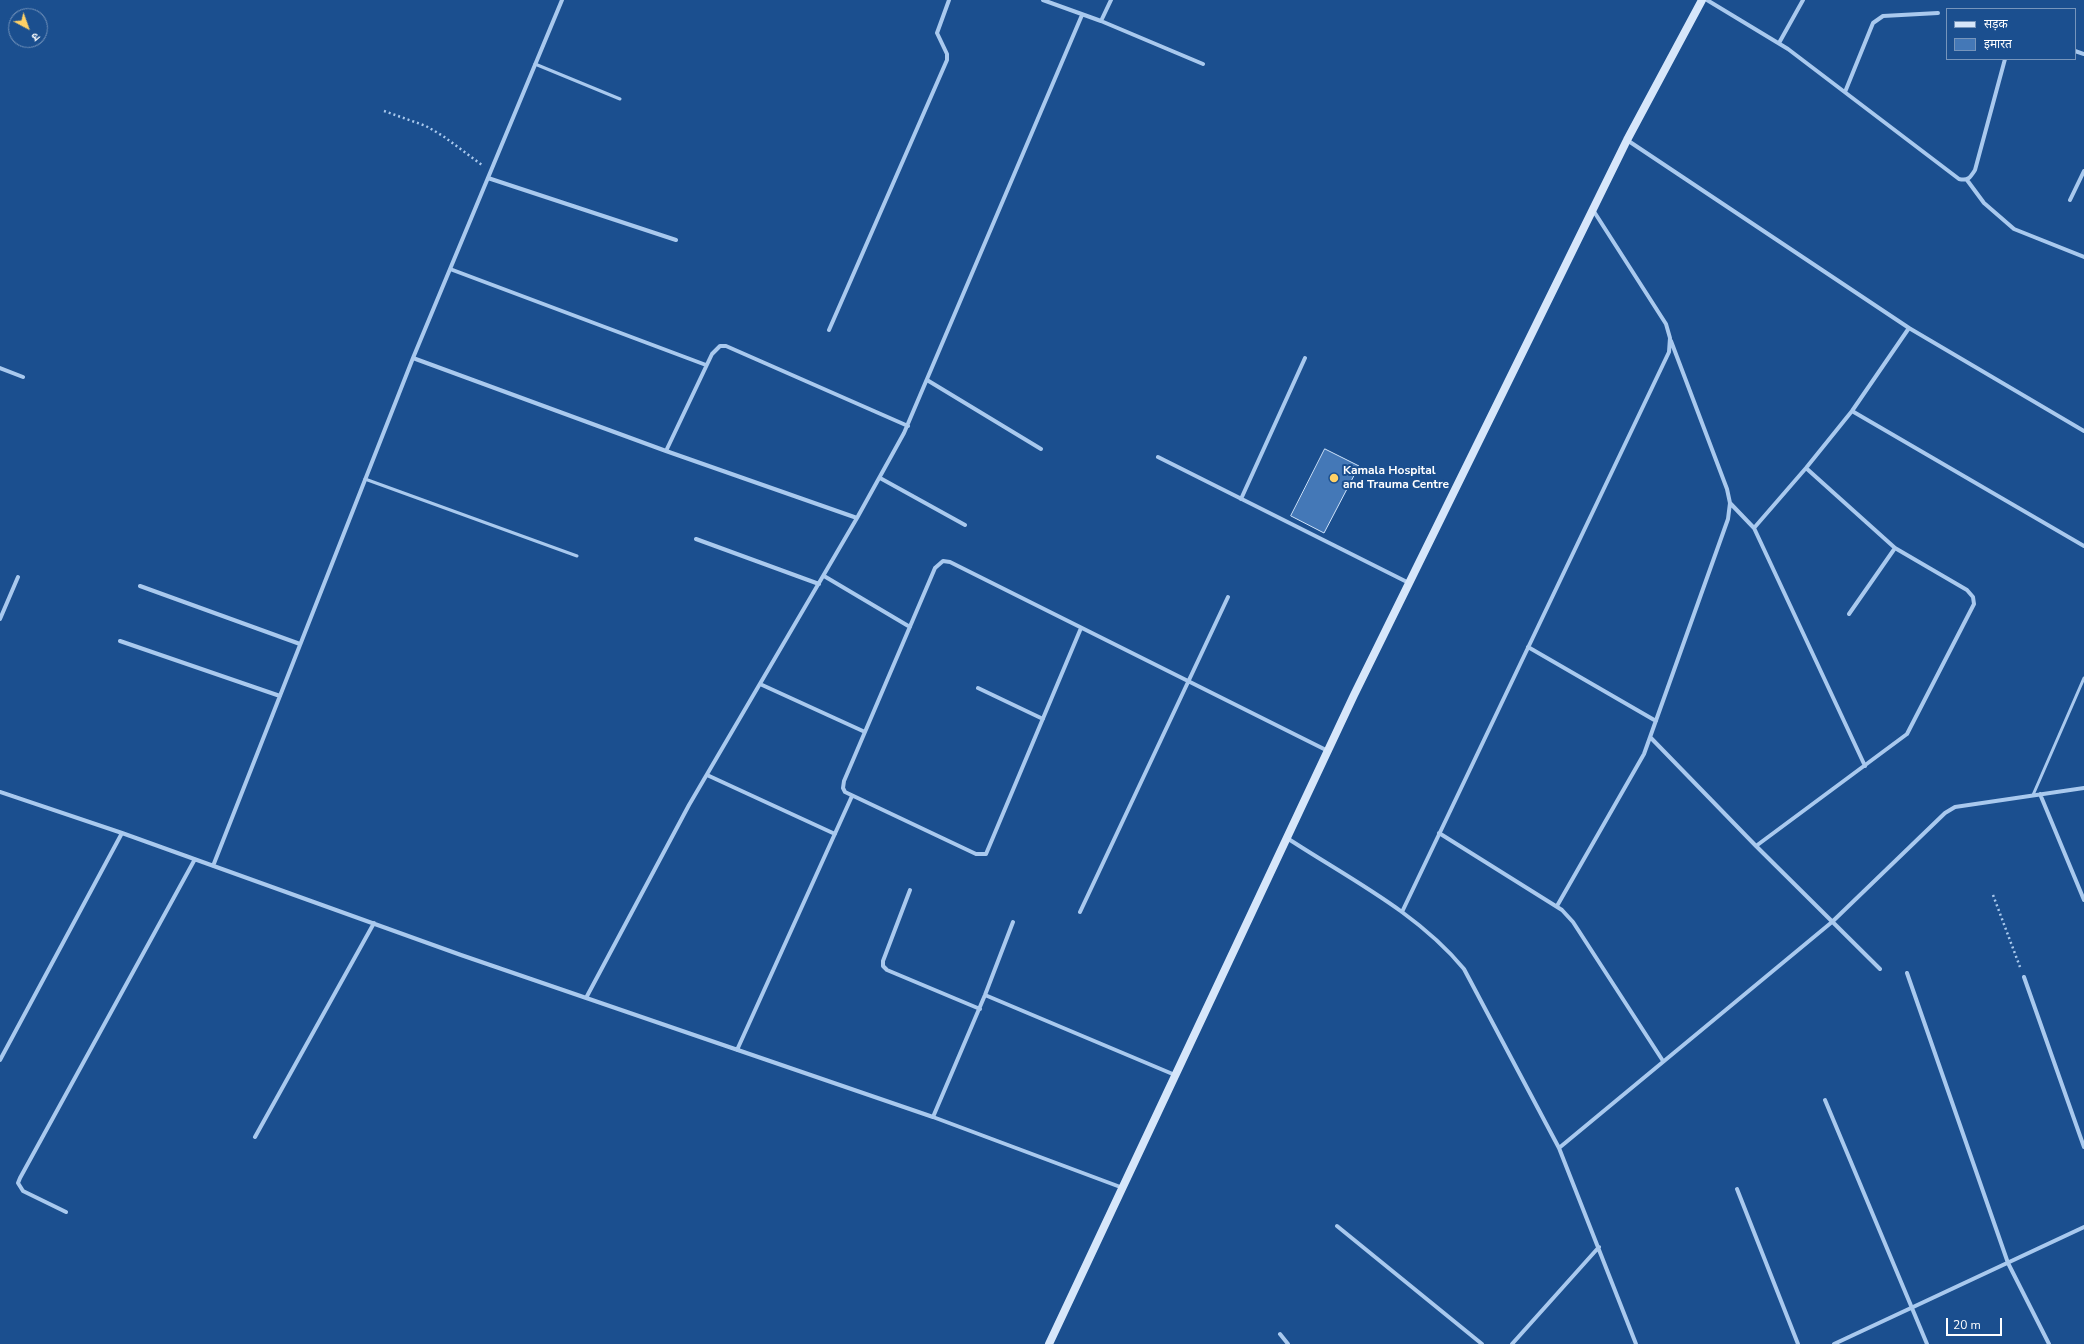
<!DOCTYPE html>
<html>
<head>
<meta charset="utf-8">
<style>
  body { margin:0 }
  #map { position:relative; width:2084px; height:1344px; overflow:hidden; background:#1b4f8f; font-family:"Nunito Sans","Noto Sans Devanagari",sans-serif }
  canvas { display:block }
  .legend { position:absolute; left:1946px; top:8px; width:130px; height:52px; box-sizing:border-box; background:#1b4f8f; border:1px solid #7695bc; margin:0; padding:5px 7px; list-style:none; font-size:12px; color:#fff }
  .legend li { display:flex; align-items:center; gap:8px; height:20px }
  .legend b { width:20px; border:1px solid #7695bc }
  .north { position:absolute; left:8px; top:8px; width:40px; height:40px; box-sizing:border-box; background:#1b4f8f; border:1px solid #7695bc; border-radius:50%; rotate:139deg; font-size:11px; font-weight:700; line-height:16px; text-align:center; color:#fff }
  .north::after { content:''; display:block; margin:auto; width:14px; height:18px; background:#ffd166; clip-path:polygon(50% 0,100% 100%,50% 72%,0 100%) }
  .scale { position:absolute; left:1946px; top:1318px; width:56px; height:18px; box-sizing:border-box; border:2px solid #fff; border-top:0; padding-left:5px; font-size:12px; line-height:14px; white-space:nowrap; color:#fff; -webkit-text-stroke:3px #1b4f8f; paint-order:stroke }
</style>
</head>
<body>
<div id="map">
<canvas width="2084" height="1344"></canvas>
<ul class="legend">
<li><b style="height:5px;background:#d6e6fa"></b>सड़क</li>
<li><b style="height:11px;background:#4478b7"></b>इमारत</li>
</ul>
<div class="north">उ</div>
<div class="scale">20 m</div>
</div>
<script>
const context = document.querySelector('canvas').getContext('2d');
context.lineJoin = 'round';
function fillPath(path, color) {
  context.fillStyle = color;
  context.fill(path, 'evenodd');
}
function trace(path, color, width, dash) {
  context.strokeStyle = color;
  context.lineWidth = width;
  context.lineCap = dash ? 'butt' : 'round';
  context.setLineDash(dash || []);
  context.stroke(path);
}
function label(font, color, halo, rows, align = 'center') {
  context.font = font + ' "Nunito Sans",sans-serif';
  context.lineWidth = 4;
  context.setLineDash([]);
  context.textBaseline = 'middle';
  context.strokeStyle = halo;
  context.fillStyle = color;
  for (const [text, x, y, turn = 0] of rows) {
    context.save();
    context.translate(x, y);
    context.rotate((+turn || 0) * Math.PI / 180);
    context.textAlign = isNaN(turn) ? turn : align;
    if (halo) context.strokeText(text, 0, 0);
    context.fillText(text, 0, 0);
    context.restore();
  }
}
const building = new Path2D(`
  M1325 449 1359 466 1324 533 1291 516Z`);
fillPath(building, '#4478b7');
trace(building, '#cfe3fa', 1);
trace(new Path2D(`
  M384 111 426 126 443 136 482 165
  M1993 895 2020 967`), '#a9c9ee', 2.5, [2, 3]);
trace(new Path2D(`
  M535 64 620 99
  M365 479 577 556
  M2033 795 2084 678`), '#a9c9ee', 3);
trace(new Path2D(`
  M1043 0 1101 21 1203 64
  M1707 0 1788 49 1959 179C1968 181 1970 178 1975 170L2005 59
  M1101 21 1111 0
  M1779 43 1803 0
  M2075 51 2084 54
  M1845 92 1873 23 1883 16 1938 13
  M1627 140 1909 328 2084 431
  M488 178 676 240
  M1967 180 1984 203 2014 229 2084 257
  M2070 200 2084 171
  M450 269 706 365
  M829 330 947 60V54L937 33 949 0
  M413 358 666 451 857 518
  M0 368 23 377
  M927 380 1041 449
  M1852 411 2084 546
  M666 451 712 354 720 346H726L908 426
  M1158 457 1409 583
  M880 478 965 525
  M1241 499 1305 358
  M1730 503 1754 528 1865 766
  M1754 528 1806 468 1852 411 1909 328
  M696 539 819 584
  M824 576 910 627
  M140 586 300 644
  M1849 614 1895 548
  M0 619 18 577
  M1081 628 986 854H976L845 792 843 788 844 781 935 568 943 561 950 562 1328 751
  M120 641 280 696
  M1528 647 1656 721
  M760 684 865 732
  M978 688 1043 719
  M1651 738 1756 846 1880 969
  M707 775 835 834
  M0 792 122 833 461 955 933 1117 1123 1188
  M2040 794 2084 900
  M1439 833 1562 910 1573 922 1663 1061
  M1287 838C1348 878 1417 912 1464 969L1559 1148 1636 1344
  M1756 846 1907 734 1974 604 1973 597 1967 590 1895 548 1806 468
  M213 866 413 358 562 0
  M910 890 883 961V966L887 970 980 1009
  M1557 906 1644 754 1728 519 1730 503 1727 489 1671 341
  M1080 912 1228 597
  M1402 912 1669 352 1670 338 1666 324 1593 210
  M1907 973 2008 1263 2049 1344
  M2024 977 2084 1147
  M985 995 1175 1075
  M586 998 689 805 857 518 904 433 1082 15
  M737 1050 852 796
  M0 1060 122 833
  M1825 1100 1927 1344
  M933 1117 985 995 1013 922
  M255 1137 374 923
  M1559 1148 1832 922 1945 813 1955 807 2084 788
  M1737 1189 1798 1344
  M66 1212 23 1191 18 1183 20 1178 195 859
  M1337 1226 1482 1344
  M1280 1334 1288 1344
  M1512 1344 1599 1247
  M1834 1344 2084 1227`), '#a9c9ee', 4);
trace(new Path2D(`
  M1049 1344 1354 695 1627 140 1702 0`), '#d6e6fa', 8);
for (const [x, y, r, color] of [
  [1334,478,5,"#ffd166"]
]) {
  const dot = new Path2D();
  dot.arc(x, y, r, 0, 2 * Math.PI);
  context.fillStyle = color;
  context.fill(dot);
  trace(dot, '#1b4f8f', 1.5);
}
label('bold 12px', '#fff', '#1b4f8f', [
  ["Kamala Hospital",1343,471],
  ["and Trauma Centre",1343,485]
], 'left');
</script>
</body>
</html>
